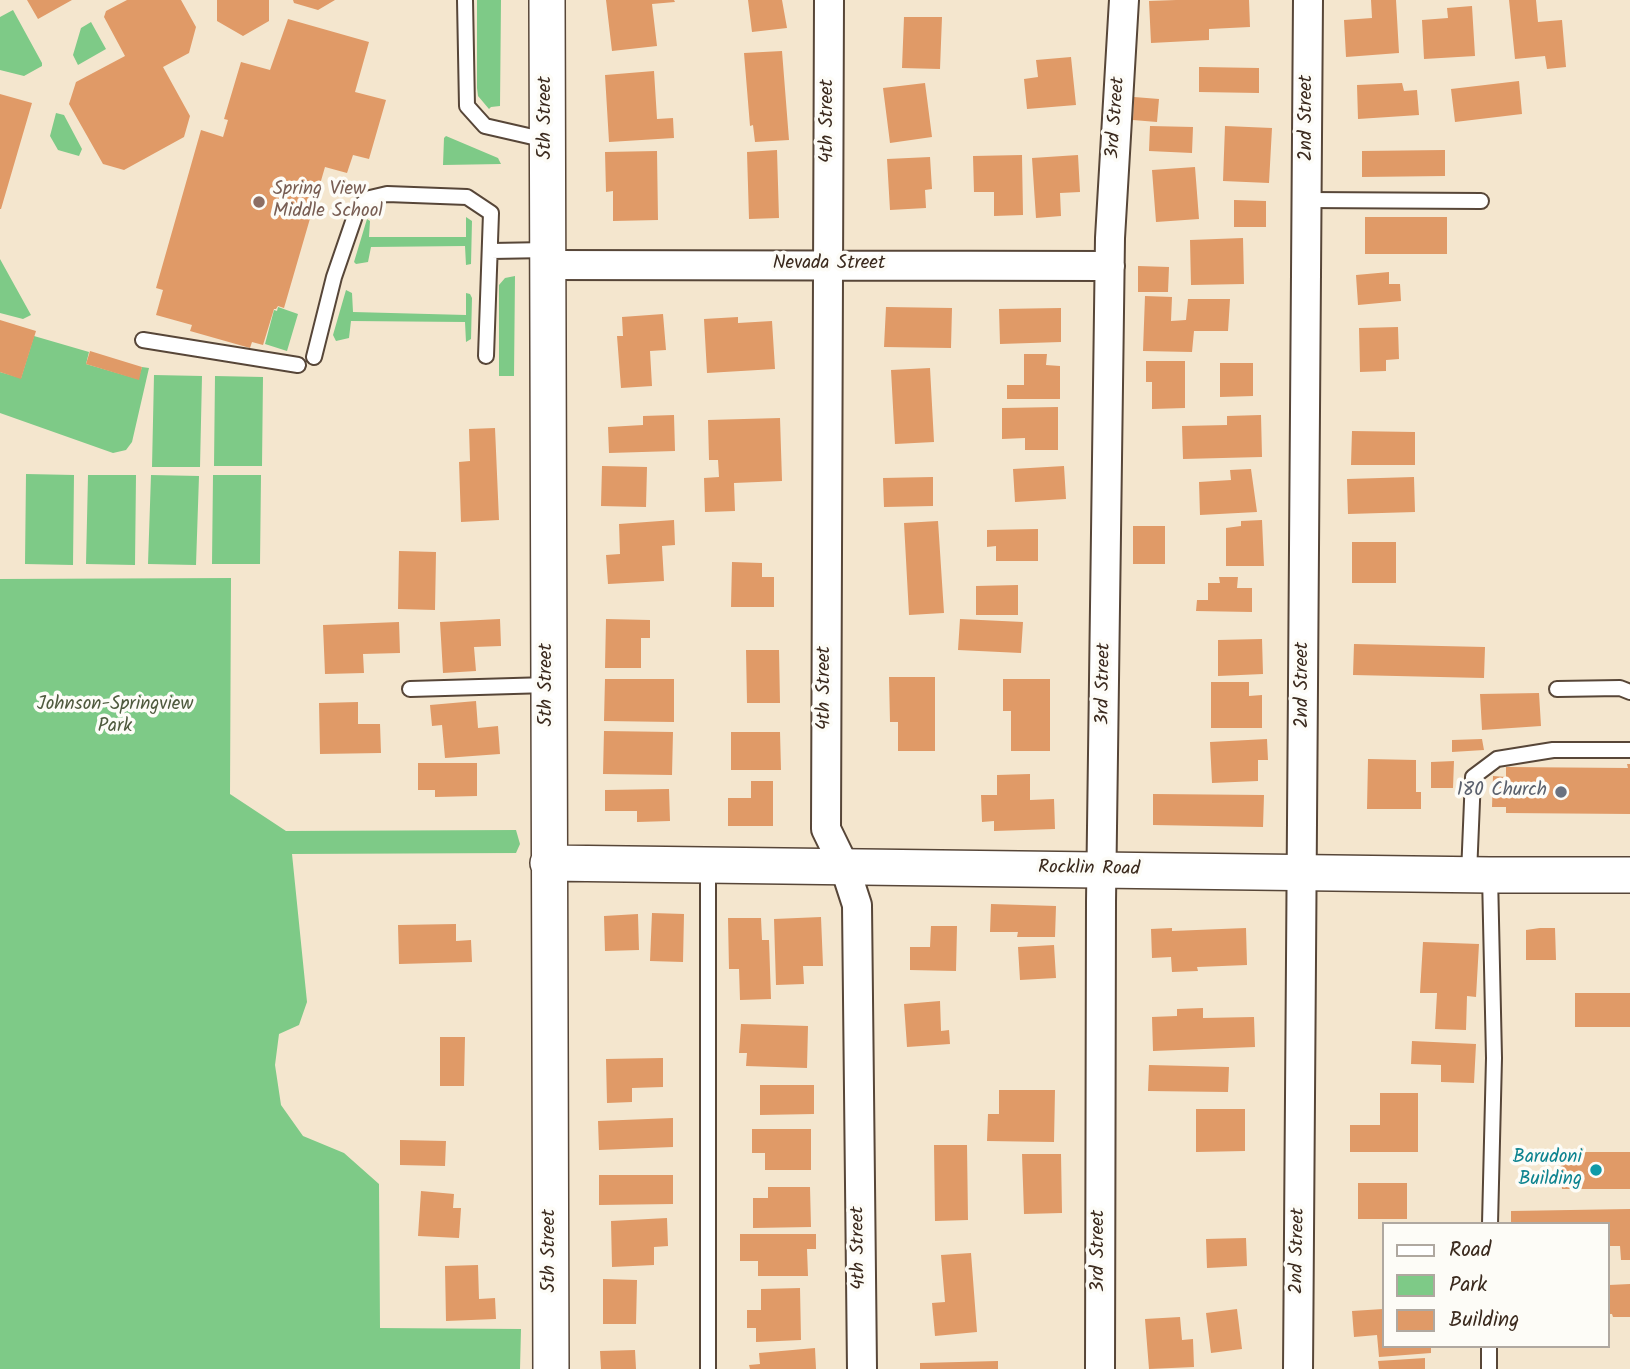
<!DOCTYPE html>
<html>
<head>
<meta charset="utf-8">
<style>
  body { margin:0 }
  #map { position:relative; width:1630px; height:1369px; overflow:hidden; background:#f4e6ce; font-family:Kalam,sans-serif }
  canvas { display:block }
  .legend { position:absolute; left:1382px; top:1222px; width:228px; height:126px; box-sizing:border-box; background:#fdfcf7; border:2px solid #afa8a0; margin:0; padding:9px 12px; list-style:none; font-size:21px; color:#3b2a1e }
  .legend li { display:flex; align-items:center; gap:14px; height:35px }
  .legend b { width:35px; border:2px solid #afa8a0 }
</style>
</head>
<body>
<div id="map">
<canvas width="1630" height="1369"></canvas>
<ul class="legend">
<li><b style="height:9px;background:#fff"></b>Road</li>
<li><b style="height:19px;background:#7eca87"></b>Park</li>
<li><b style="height:19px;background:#e09a67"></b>Building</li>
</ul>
</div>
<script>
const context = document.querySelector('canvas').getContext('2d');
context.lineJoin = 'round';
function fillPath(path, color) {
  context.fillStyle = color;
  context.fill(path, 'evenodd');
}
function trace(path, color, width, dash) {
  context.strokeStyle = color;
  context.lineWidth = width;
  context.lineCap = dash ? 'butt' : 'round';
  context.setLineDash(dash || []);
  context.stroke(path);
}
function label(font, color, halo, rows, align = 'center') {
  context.font = font + ' Kalam,sans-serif';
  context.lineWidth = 7;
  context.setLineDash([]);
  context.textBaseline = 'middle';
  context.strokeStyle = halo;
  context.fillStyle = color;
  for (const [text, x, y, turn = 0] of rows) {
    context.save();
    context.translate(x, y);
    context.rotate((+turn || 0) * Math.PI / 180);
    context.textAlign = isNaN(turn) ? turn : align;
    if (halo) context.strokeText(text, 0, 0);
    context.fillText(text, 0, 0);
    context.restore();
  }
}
fillPath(new Path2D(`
  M477 0H501L500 106 491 107 489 109 478 96 477 88Z
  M13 10 42 63V66L24 76 0 70V17Z
  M91 22 106 49 78 65 73 55 81 28Z
  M56 113 64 115 82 149 79 156 58 150 50 136Z
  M446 136 498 158 501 164 443 165 444 138Z
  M466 217 472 221 471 264 466 265 465 246 371 247 368 262 356 264 354 262 367 219 370 221 369 237H466Z
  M0 259 31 315 23 319 0 313Z
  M515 276 514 376H499V285L505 278Z
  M346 290 352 293 353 312 466 315V293L470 294 472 298 471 339 466 342 465 322 351 321 349 338 336 341 333 335Z
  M278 307 298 314 287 351 265 344 274 310 277 311Z
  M34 336 89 352 86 364 138 379 142 367 149 368 132 442 126 450 113 453 0 413V372L21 378Z
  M154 375 202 376 200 467H152Z
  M215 376 263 377 262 466H214Z
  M26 474 74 475 73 565 25 564Z
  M88 475H136L135 565 86 564Z
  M151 475 199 476 196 565 148 564Z
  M213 475H261L260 564H212Z
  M231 578 230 794 286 831 516 830 520 844 516 853 292 854 307 1002 299 1025 279 1034 275 1065 281 1105 303 1136 344 1153 379 1184 380 1328 521 1329 520 1369H0V579Z`), '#7eca87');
fillPath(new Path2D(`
  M27 0H72L38 19Z
  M127 0H181L196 27 189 53 163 67 190 116 184 137 124 170 103 164 69 104 76 82 125 56 104 17 106 11Z
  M217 0H269V21L243 36 217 21Z
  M293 0H335L318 10 294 3Z
  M606 0H674L675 2 652 4 657 46 612 51Z
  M748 0H782L787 28 752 32Z
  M1176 0H1249L1250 27 1209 29V40L1151 43 1149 1Z
  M1371 0H1396L1399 53 1346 57 1344 20 1372 18Z
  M1509 0H1536L1538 22 1562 20 1566 67 1547 69 1545 56 1515 59Z
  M1472 6 1475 56 1424 59 1422 20 1448 18 1447 8Z
  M904 17H942L940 69 902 68Z
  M288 19 369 42 355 92 386 100 369 159 353 155 347 173 325 167 284 308 278 306 276 309H274L263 345 252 342 250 348 190 331 192 325 156 315 163 290 156 288 201 130 223 137 228 120 224 119 241 62 270 70Z
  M782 51 789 140 755 142 753 125 750 126 744 53Z
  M1071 57 1076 105 1027 109 1024 79 1038 77 1036 60Z
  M1199 67 1259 68V93L1199 92Z
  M654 71 657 119 673 118 674 138 609 142 605 75Z
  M1519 81 1522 114 1455 122 1451 89Z
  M925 83 932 137 890 143 883 88Z
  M1402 83 1404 91 1417 90 1419 115 1358 119 1357 85Z
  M0 94 32 103 1 209H0Z
  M1134 97 1159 99 1157 122 1133 120Z
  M1150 126 1193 127 1192 153 1149 151Z
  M1225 126 1272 128 1269 183 1223 181Z
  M777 150 779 218 749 219 747 152Z
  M1445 150V176L1362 177V151Z
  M657 151 658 220 613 221V191L606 192 605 152Z
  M1022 155 1023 215 994 216V192H974L973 156Z
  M1078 155 1080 192 1060 193 1061 216 1036 218 1032 158Z
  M930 157 932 189 925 190 926 208 890 210 887 159Z
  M1195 167 1199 219 1156 222 1152 170Z
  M1234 200 1266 201V227H1234Z
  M1365 217H1447V254H1365Z
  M1243 238 1244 284 1191 285 1190 240Z
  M1138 266 1169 267 1168 292H1138Z
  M1389 272V284H1400L1401 301 1358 305 1356 275Z
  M1145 296 1172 297 1171 321 1186 320 1188 299H1230L1228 331H1194L1192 352 1143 351Z
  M886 307 952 308 951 348 884 347Z
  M1061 308V342L1000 344 999 309Z
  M663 314 666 350 650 351 652 386 621 388 617 336H623L622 317Z
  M738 317V323L772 321 775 369 707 373 704 319Z
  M0 320 36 331 21 379 0 372Z
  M1398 327 1399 359 1386 360V371L1360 372 1359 328Z
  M90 351 142 367 139 380 86 364Z
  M1024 354H1047L1046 365 1060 366V399H1007V385H1024Z
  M1146 361H1185V408L1152 409V382H1146Z
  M1220 363H1253V396L1220 397Z
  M930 368 934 442 895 444 891 370Z
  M1058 407V450H1025V438L1002 439V408Z
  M674 415 675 451 609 453 608 427 643 425V416Z
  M1261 415 1262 457 1183 459 1182 426 1227 425V416Z
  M780 418 782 481 734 483 735 511 705 512 704 478 719 477 718 460H709L708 420Z
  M495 428 499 520 461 522 459 462 470 461 469 429Z
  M1352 431 1415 432V465H1351Z
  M602 466 647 467 646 507 601 506Z
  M1064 466 1066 499 1015 502 1013 469Z
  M1251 469 1257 512 1200 515 1199 482 1231 480 1230 470Z
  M933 477V506L884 507 883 478Z
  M1414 477 1415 512 1348 514 1347 479Z
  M674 520 675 545 662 546 664 581 608 584 606 555 620 554 619 524Z
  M1262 520 1264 566H1226V528L1241 526V521Z
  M938 521 944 613 909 615 904 523Z
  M1133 526H1165V564H1133Z
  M1038 529V561H996V546L987 547V530Z
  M1352 542H1396V583H1352Z
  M399 551 436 552 435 610 398 609Z
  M732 562 762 563V577H774V607H731Z
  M1219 577H1238L1237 588H1252V612L1196 611 1197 600H1208V583H1220Z
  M1018 585V615H976V586Z
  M500 619 501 646 474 647 476 671 443 673 440 622Z
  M606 619 650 620V638H641V668H605Z
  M960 619 1023 622 1021 653 958 650Z
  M399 622 400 653 363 654 364 673 325 674 323 625Z
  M1262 639 1263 674 1218 676V640Z
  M1354 644 1485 647 1484 678 1353 675Z
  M746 650H779L780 703H747Z
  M889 677H935V751H898V722H890Z
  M605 679H674V722L604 721Z
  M1003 679H1050V751H1011V711H1003Z
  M1211 682H1249V696L1262 695V728H1211Z
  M1539 693 1541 726 1482 730 1480 694Z
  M476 701 478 728 498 726 500 754 445 758 442 725 432 726 430 705Z
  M358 702V724H380L381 753 320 754 319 703Z
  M604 731 673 732 672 775 603 774Z
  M731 732H780L781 770H731Z
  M1267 739 1268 760H1258V781L1212 783 1210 742Z
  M1482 739 1484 750 1452 752V740Z
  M1368 759 1416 760V792H1421V809H1367Z
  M1454 761 1453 788H1431V762Z
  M418 763H477V796L435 797V790H418Z
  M1627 764H1630V814L1506 813V807H1492L1493 776 1506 777V767L1628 768Z
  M1030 774V800L1054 799 1055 829 994 831V821L982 822 981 795H997V775Z
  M751 781H773V826H728V798H751Z
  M669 789 670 821 637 822V811H605V790Z
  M1153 794 1264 795 1263 827 1153 825Z
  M991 904 1056 906 1055 937H1017L1018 932H990Z
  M652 913 684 914 683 962 650 961Z
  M638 914 639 950 605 951 604 916Z
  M821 917 823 966H803L804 984 776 985 774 919Z
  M728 918H761L762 940H769L771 999 740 1000 739 969H729Z
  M456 924V941L471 940 472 962 399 964 398 925Z
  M931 926H957L956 971 910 970V947H930Z
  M1172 928V931L1246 928 1247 965 1197 967 1198 971 1172 972 1171 957 1152 958 1151 929Z
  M1540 928H1555L1556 960H1526V930Z
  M1423 942 1479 944 1476 997 1467 996 1466 1030 1435 1029 1437 993H1420Z
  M1054 945 1056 978 1020 980 1018 947Z
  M1575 993H1630V1027H1575Z
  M940 1001 941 1031 949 1030 950 1044 907 1047 904 1004Z
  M1203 1008V1018L1254 1017 1255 1047 1153 1051 1152 1017 1177 1016V1009Z
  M741 1024 808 1026 807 1068 746 1066 747 1053H739Z
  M440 1037H465L464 1086H440Z
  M1412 1041 1476 1044 1474 1083 1441 1082V1065L1411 1064Z
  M663 1058V1087L632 1088V1102L607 1103 606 1059Z
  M1149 1065 1229 1067 1228 1092 1148 1091Z
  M760 1085H814V1114L760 1115Z
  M999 1090H1055L1054 1142 987 1141 988 1114H999Z
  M1380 1093H1418V1152H1350V1125H1380Z
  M1196 1109H1245V1151L1196 1152Z
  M673 1118V1147L599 1150 598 1121Z
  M752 1129H811V1170H765V1153H752Z
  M400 1140 446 1141 445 1166 400 1165Z
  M934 1145H967L968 1220 935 1221Z
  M1561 1152H1630V1189H1562Z
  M1022 1154H1061L1062 1213 1024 1214Z
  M599 1175H673V1204L599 1205Z
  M1358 1183H1407V1219H1358Z
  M768 1187H810L811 1227 753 1228V1198H768Z
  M421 1191 454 1194 453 1208H461L459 1238 418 1236Z
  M1630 1209V1260H1621L1620 1246H1607V1224H1511V1211Z
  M667 1218 668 1246 654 1247V1265L612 1267 611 1221Z
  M740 1234H816V1249H807L808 1276H758V1261H740Z
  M1246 1238 1247 1266 1207 1268 1206 1239Z
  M971 1253 977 1332 935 1336 932 1303 945 1302 941 1255Z
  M478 1265 479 1299 495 1298 496 1319 446 1321 445 1266Z
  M603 1279 637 1280 636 1324H603Z
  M1630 1284V1317H1613L1612 1314H1607L1609 1285Z
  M800 1288 801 1340 756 1342V1328H747V1310H761V1289Z
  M1237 1309 1242 1349 1211 1353 1206 1313Z
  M1383 1309V1346H1431V1353L1379 1357 1377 1335 1354 1337 1352 1311Z
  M1180 1317 1182 1340 1193 1339 1194 1367 1149 1369 1145 1319Z
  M815 1348 816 1369H750L749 1365 760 1364 759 1353Z
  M635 1350 636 1369H601L600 1351Z
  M1425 1358V1369H1379L1378 1361Z
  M998 1361V1369H920V1363Z`), '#e09a67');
const service = new Path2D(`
  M465 0 467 106 485 126 546 140
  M1307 200 1481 201
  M491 251 548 250
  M143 340 298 365
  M314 357 334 277 356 213 362 204 370 198 387 194 467 197 491 213 486 356
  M410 689 548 685
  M1557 689 1620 688 1630 692
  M1469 874 1473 777 1497 759 1553 750H1630
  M1490 875 1494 1058 1490 1224
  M708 1369V865
  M1489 1369V1346`);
const minor = new Path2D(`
  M829 0 826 829 845 868 857 905 862 1369
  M548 265 1110 266
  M1100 1369 1101 901 1110 238 1124 0
  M1298 1369 1308 0`);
const tertiary = new Path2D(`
  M547 0 551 1369
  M548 863 1490 875H1630`);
trace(service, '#574638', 18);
trace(minor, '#574638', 32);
trace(tertiary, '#574638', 38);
trace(service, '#fff', 14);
trace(minor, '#fff', 28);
trace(tertiary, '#fff', 35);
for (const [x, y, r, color] of [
  [259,202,7,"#8d6e63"],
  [1561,792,7,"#6b7280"],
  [1596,1170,7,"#0f9aa8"]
]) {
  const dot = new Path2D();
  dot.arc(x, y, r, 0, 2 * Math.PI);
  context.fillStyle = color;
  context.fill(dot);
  trace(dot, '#fdfcf7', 2.5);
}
label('19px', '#3b2a1e', '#fdfcf7', [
  ["5th Street",547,118,-90],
  ["3rd Street",1117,118,-86],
  ["2nd Street",1308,118,-90],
  ["4th Street",829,121,-90],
  ["Nevada Street",829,265],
  ["3rd Street",1105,684,-89],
  ["5th Street",548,685,-90],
  ["2nd Street",1304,685,-90],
  ["4th Street",826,688,-90],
  ["Rocklin Road",1089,870,1],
  ["4th Street",860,1248,-91],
  ["5th Street",551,1251,-90],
  ["3rd Street",1100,1251,-90],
  ["2nd Street",1299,1251,-89]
]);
label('19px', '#785e54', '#fdfcf7', [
  ["Spring View",273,191],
  ["Middle School",273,213]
], 'left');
label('19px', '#4f5a3e', '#fdfcf7', [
  ["Johnson-Springview",115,706],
  ["Park",115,728]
]);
label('19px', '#5b616d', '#fdfcf7', [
  ["180 Church",1547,792]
], 'right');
label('19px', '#0d838f', '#fdfcf7', [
  ["Barudoni",1582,1159],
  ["Building",1582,1181]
], 'right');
</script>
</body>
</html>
